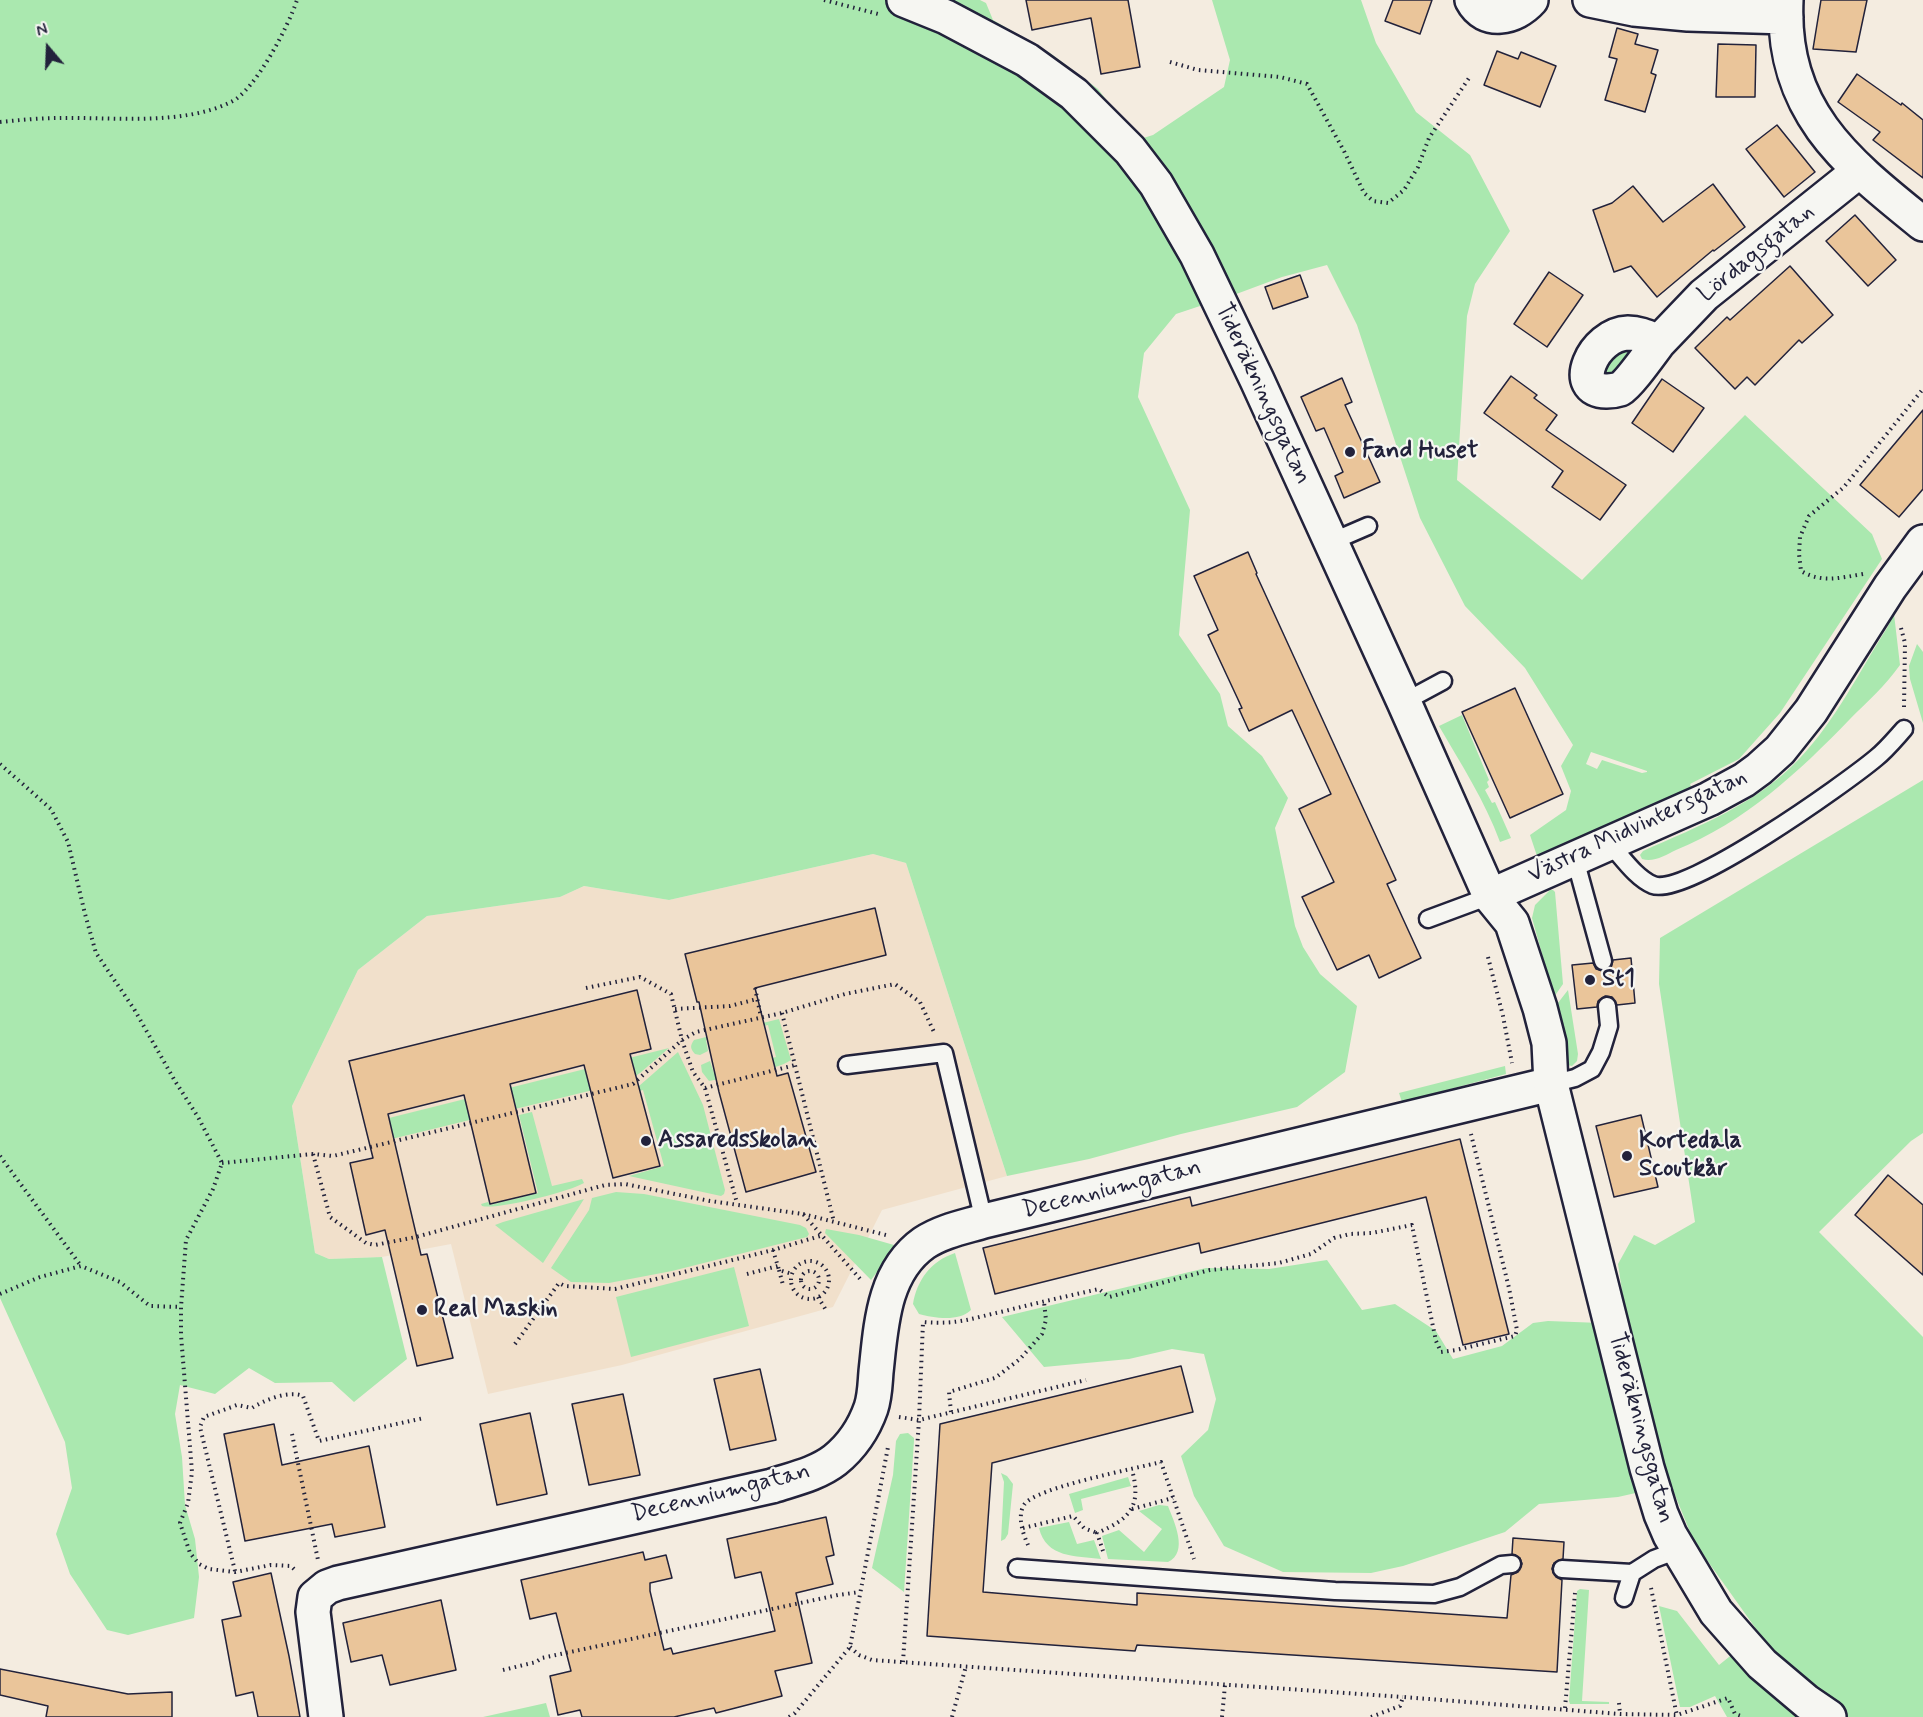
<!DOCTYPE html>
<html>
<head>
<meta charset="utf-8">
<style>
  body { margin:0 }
  #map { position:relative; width:1923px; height:1717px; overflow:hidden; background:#f4ece0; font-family:Mynerve,sans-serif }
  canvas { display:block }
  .north { position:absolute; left:18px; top:18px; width:60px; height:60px; -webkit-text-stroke:4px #f6f6f2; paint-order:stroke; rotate:341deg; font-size:16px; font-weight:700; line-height:24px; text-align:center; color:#22223b }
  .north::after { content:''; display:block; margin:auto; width:21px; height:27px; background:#22223b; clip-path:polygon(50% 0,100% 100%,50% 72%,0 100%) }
</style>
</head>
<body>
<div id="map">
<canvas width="1923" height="1717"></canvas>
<div class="north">N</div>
</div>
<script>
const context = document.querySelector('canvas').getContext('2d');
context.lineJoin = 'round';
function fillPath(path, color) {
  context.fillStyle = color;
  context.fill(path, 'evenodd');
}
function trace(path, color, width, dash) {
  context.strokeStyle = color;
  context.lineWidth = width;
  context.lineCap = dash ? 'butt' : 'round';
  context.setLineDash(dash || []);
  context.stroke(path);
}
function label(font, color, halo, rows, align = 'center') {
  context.font = font + ' Mynerve,sans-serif';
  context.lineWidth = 4.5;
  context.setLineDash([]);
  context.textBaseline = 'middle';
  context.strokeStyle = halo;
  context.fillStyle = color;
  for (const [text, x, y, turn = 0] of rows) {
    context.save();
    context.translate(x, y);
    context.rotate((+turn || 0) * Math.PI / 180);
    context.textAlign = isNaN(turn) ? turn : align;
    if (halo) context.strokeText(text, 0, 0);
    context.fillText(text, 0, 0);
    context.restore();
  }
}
fillPath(new Path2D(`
  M873 854 906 863 1007 1176 882 1210 833 1307 622 1365 488 1394 451 1244 382 1257 329 1259 315 1253 292 1106 358 970 427 916 560 897 584 886 669 900Z`), '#f1e0cb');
fillPath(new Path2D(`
  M0 0H980L986 3 993 20 1050 53 1098 89 1137 140 1153 135 1224 87 1230 60 1212 0H1361L1376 43 1416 112 1470 155 1510 231 1475 284 1467 316 1457 480 1582 580 1745 415 1872 534 1882 559 1780 713 1739 759 1690 784 1692 789 1537 856 1530 835 1566 810 1571 791 1561 766 1573 745 1525 668 1465 606 1420 518 1357 325 1327 265 1282 277 1239 293 1176 314 1144 353 1138 397 1190 510 1179 635 1220 694 1228 726 1262 756 1288 798 1275 828 1295 926 1303 947 1320 974 1357 1006 1345 1072 1297 1107 1181 1134 1089 1159 1007 1176 906 863 873 854 669 900 584 886 560 897 427 916 358 970 292 1106 315 1253 329 1259 382 1257 407 1359 354 1402 332 1382 275 1383 249 1368 215 1394 180 1385 175 1414 182 1457 185 1505 195 1539 199 1577 194 1618 128 1635 107 1630 70 1574 56 1534 72 1488 65 1442 0 1298ZM1591 752 1647 771V772L1642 773 1602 760 1597 769 1586 764Z
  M1618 345 1627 349 1631 357 1618 381 1597 376Z
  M1894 614 1900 665C1886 685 1867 702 1850 719 1799 772 1745 822 1676 850 1666 855 1653 863 1642 859L1640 855 1643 851C1699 826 1757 804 1800 758 1836 720 1859 672 1887 628Z
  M1917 644 1923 652V723L1910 679 1909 666Z
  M1462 715 1489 780 1487 782 1489 787 1485 790 1492 803 1495 802 1511 838 1500 842C1485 801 1461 764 1439 726Z
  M1923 780V1133L1911 1141 1819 1232 1923 1337V1717H1727L1715 1696 1690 1707H1680L1659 1606 1677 1611 1719 1665 1759 1633 1694 1542 1671 1485 1618 1497 1539 1504 1505 1532 1403 1566 1371 1573 1283 1572 1224 1546 1194 1496 1181 1456 1208 1430 1216 1399 1204 1354 1172 1349 1129 1359 1044 1367 1002 1317 1206 1268 1269 1269 1327 1260 1362 1310 1395 1304 1436 1331 1453 1359 1502 1346 1533 1323 1548 1321 1627 1324 1618 1264 1634 1235 1655 1245 1695 1222 1659 984 1660 938Z
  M1550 890H1553L1555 892 1563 984 1554 997 1532 918 1535 905Z
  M1568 990 1578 1054 1577 1061 1572 1066 1567 1065 1554 1008Z
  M779 1019 791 1060C775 1071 729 1077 709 1081L702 1072 701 1065 710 1061 714 1073 776 1057 768 1025 706 1040 708 1051 700 1055 695 1054C690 1048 690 1046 694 1040Z
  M669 1048 640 1073 626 1082 371 1144 365 1124Z
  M678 1052 703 1105 725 1190 724 1194 721 1196 629 1176 664 1166 643 1090 593 1102V1098L639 1086Z
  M1505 1066 1506 1074 1402 1102 1399 1093Z
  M532 1112 552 1186 582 1179 584 1183C569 1192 497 1210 482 1206L481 1204 488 1202 490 1205 538 1193 519 1115Z
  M616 1192 644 1194 800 1225 806 1228 809 1234 807 1237 672 1271 609 1283 571 1282 551 1268 589 1210 592 1198Z
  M584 1199 543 1263 495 1225 503 1222Z
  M826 1229 859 1235 894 1245 880 1268 871 1280 825 1233Z
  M955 1253 971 1310C959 1322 934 1318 919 1314L913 1304C917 1280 931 1261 955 1253Z
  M734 1267 749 1326 631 1357 616 1297Z
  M908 1433 914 1438V1441L904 1592 872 1568 893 1475 896 1441 900 1434Z
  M1001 1473 1007 1476 1013 1484 1008 1534 1005 1539 1001 1541 1004 1482Z
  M1128 1477 1131 1486 1081 1499 1083 1510 1075 1513 1069 1494Z
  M1159 1505 1168 1506C1174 1522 1189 1552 1168 1562L1108 1559 1102 1536 1119 1530 1144 1552 1162 1529 1139 1511Z
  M1069 1522 1077 1544 1094 1540 1101 1559C1076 1556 1046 1558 1039 1528Z
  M1580 1589 1589 1590 1582 1701 1609 1702V1704H1570L1569 1701 1577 1591Z
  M546 1703 550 1717H483Z`), '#aae8af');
const building = new Path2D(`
  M1026 0H1128L1140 67 1101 74 1091 18 1032 30Z
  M1393 0H1432L1420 34 1385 21Z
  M1821 0H1867L1856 52 1813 49Z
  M1617 28 1638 34 1635 44 1658 50 1651 73 1656 75 1645 112 1605 100 1617 59 1609 57Z
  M1718 44 1756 45 1755 97H1716Z
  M1497 51 1518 59 1521 52 1556 66 1540 107 1484 85Z
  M1857 74 1901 105 1902 103 1923 120V178L1873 140 1880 132 1838 102Z
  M1777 125 1815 172 1784 197 1746 149Z
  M1713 184 1745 227 1714 251 1713 250 1657 297 1631 266 1614 272 1593 210 1612 203 1633 186 1663 222Z
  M1855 215 1896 260 1868 286 1826 241Z
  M1790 266 1833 315 1802 343 1799 340 1755 385 1747 377 1735 389 1695 348 1727 317 1730 320Z
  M1549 272 1583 295 1547 347 1514 324Z
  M1300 275 1308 297 1273 309 1265 287Z
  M1511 376 1537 395 1534 398 1557 415 1546 430 1626 485 1600 520 1552 487 1563 471 1484 413Z
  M1342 378 1352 402 1345 405 1380 482 1344 498 1335 476 1343 472 1324 428 1316 431 1301 397Z
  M1662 379 1704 408 1673 452 1632 423Z
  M1923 410V489L1899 517 1860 485Z
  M1248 552 1257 573 1256 574 1396 880 1387 884 1421 958 1379 978 1369 955 1337 970 1302 897 1334 882 1299 809 1331 794 1292 710 1249 731 1239 709 1242 708 1208 635 1218 630 1194 576Z
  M1515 688 1563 794 1510 818 1462 712Z
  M875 908 886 955 755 988 777 1076 788 1073 816 1172 746 1192 719 1092 699 1002H697L685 954Z
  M1631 958 1635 1003 1617 1005 1612 997 1605 996 1598 1001 1597 1007 1577 1009 1572 965 1593 963 1596 969 1605 971 1611 968 1613 960Z
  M637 990 651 1049 630 1054 660 1166 613 1178 584 1065 510 1084 536 1193 490 1204 464 1095 388 1114 421 1255 427 1254 453 1358 417 1366 385 1230 366 1235 350 1163 373 1158 349 1061Z
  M1641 1115 1658 1187 1614 1197 1596 1126Z
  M1460 1139 1509 1334 1463 1345 1426 1197 1201 1253 1199 1243 995 1294 983 1248 1190 1197 1192 1206Z
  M1888 1175 1923 1205V1275L1855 1215Z
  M1181 1366 1193 1412 992 1463 983 1592 1137 1605V1593L1507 1618 1511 1575 1518 1572 1522 1564 1520 1558 1512 1554 1513 1538 1564 1542 1563 1559 1554 1563 1552 1569 1556 1577 1562 1580 1557 1672 1137 1645 1135 1651 927 1636 940 1424Z
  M760 1369 776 1440 730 1450 714 1379Z
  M623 1394 640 1475 589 1485 572 1404Z
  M530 1413 547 1494 497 1505 480 1424Z
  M274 1424 282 1465 369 1446 385 1527 335 1537 332 1524 245 1541 224 1434Z
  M826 1517 834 1555 826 1557 833 1584 796 1593 812 1663 775 1671 782 1696 716 1713 714 1708 674 1717H582L580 1710 558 1715 550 1676 571 1671 556 1613 530 1619 521 1580 643 1552 645 1560 666 1555 672 1578 650 1583V1591L664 1650 671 1648 673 1654 775 1631 761 1572 735 1578 727 1539Z
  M271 1573 289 1656 300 1717H258L253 1692 236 1696 222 1620 241 1616 233 1582Z
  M441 1600 456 1670 390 1685 382 1655 351 1662 343 1623Z
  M0 1669 128 1694 172 1692V1717H46L48 1706 0 1695Z`);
fillPath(building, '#eac59a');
trace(building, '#22223b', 1.5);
const service = new Path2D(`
  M1331 542 1368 526
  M1404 702 1443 681
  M1610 844C1622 857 1636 878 1653 885 1685 898 1846 783 1876 758 1886 750 1895 739 1904 729
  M1575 859 1603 961
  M1428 919 1490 896
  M847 1065 944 1053 984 1221
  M1551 1084 1575 1078 1592 1069 1601 1052 1609 1026 1607 1006
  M1017 1568 1335 1591 1434 1594 1460 1587 1501 1565 1512 1564
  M1562 1569 1632 1573
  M1624 1598 1632 1573 1654 1559 1678 1550`);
const minor = new Path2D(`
  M1472 0C1485 25 1515 18 1531 0
  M1590 0 1634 9 1688 14 1786 17
  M1786 0C1781 111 1845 161 1923 224
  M1659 342C1652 351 1629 384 1620 389 1617 390 1610 391 1607 391 1568 392 1593 334 1628 333 1640 333 1649 338 1659 342L1704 295 1859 171
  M1490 896 1709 799 1744 780 1759 769 1780 750 1811 711 1890 587 1923 542
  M326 1717 313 1612 315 1597 327 1587 338 1583 772 1486C793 1479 817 1474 835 1460 851 1447 864 1428 871 1408 875 1396 875 1384 876 1372 881 1326 883 1272 924 1243 942 1231 964 1227 984 1221L1551 1084`);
const tertiary = new Path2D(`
  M904 0 946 17 1027 60 1074 94 1130 150 1156 184 1197 255 1257 380 1404 702 1490 896 1512 923 1540 1008 1549 1043 1551 1084 1647 1468 1661 1514 1670 1535 1716 1612 1762 1664 1807 1702 1829 1717`);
trace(service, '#22223b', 21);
trace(minor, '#22223b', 38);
trace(tertiary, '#22223b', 38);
trace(new Path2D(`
  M824 0 878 14
  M1170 62 1198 70 1280 77 1307 84 1344 151 1364 193 1373 201 1388 203 1404 190 1418 167 1429 138 1471 75
  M0 122C20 120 40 118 59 118 113 117 182 126 231 102 255 91 289 25 297 0
  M1863 574C1840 578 1821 583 1801 571L1799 554 1800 537 1809 516 1844 487 1923 389
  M1901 628 1905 643 1904 707
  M0 764 51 809 68 842 85 914 96 953 134 1009 175 1081 198 1117 222 1163 213 1189 186 1240 181 1307V1335L192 1472 188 1503 180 1523 190 1553 199 1564 209 1569 235 1572 271 1565 291 1566 297 1572
  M1488 957 1503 1016 1512 1063
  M586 988 640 977 671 994 682 1040 693 1072 705 1088 737 1203
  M755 988 761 1017
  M675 1009 730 1006 757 999
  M782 1013 834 1222
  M705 1088 795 1065
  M313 1154 330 1217 366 1243 375 1245 416 1237 605 1185 625 1184 710 1201 803 1214 861 1280
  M0 1156 81 1266
  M222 1163 313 1154 333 1156 633 1084 682 1040 696 1032 782 1013 845 994 895 984 920 1002 934 1032
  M803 1214 886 1235
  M773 1250 779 1270 792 1274
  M791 1280a19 19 0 1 1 38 0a19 19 0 1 1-38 0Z
  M779 1270 783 1285
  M801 1280a9 9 0 1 1 18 0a9 9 0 1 1-18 0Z
  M747 1274 778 1266
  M0 1294 40 1277 81 1266 120 1282 150 1306 181 1307
  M818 1297 826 1310
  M515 1344 559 1283 565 1286 615 1289 773 1250 820 1236
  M951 1412 949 1392 995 1378 1020 1359 1042 1334 1046 1320 1044 1302
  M899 1417 919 1420 923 1322C959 1325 972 1318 1005 1311 1036 1303 1068 1296 1099 1289L1109 1297 1210 1270 1279 1263 1311 1254 1334 1238 1350 1234 1372 1233 1412 1225 1436 1341 1441 1352 1456 1350 1515 1336 1517 1330 1509 1288 1471 1134
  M292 1434 318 1560
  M1132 1509 1173 1498
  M1023 1528 1073 1516 1084 1528 1097 1533
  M1028 1545C1023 1534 1017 1516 1024 1505 1033 1488 1138 1468 1161 1462L1194 1559
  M1103 1551 1097 1533C1130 1519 1142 1506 1132 1470
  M235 1571 200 1427 204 1417 237 1405 252 1408C264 1400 289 1390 303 1396L319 1441 424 1418
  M1651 1588 1677 1716
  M850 1647 859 1655 872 1660 1403 1697
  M903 1662 919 1420 1086 1380
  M503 1670 536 1662 542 1658 838 1595 860 1592
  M1619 1703 1620 1714
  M1565 1708 1575 1593
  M789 1717 795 1713 850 1647 888 1447
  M952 1717 966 1666
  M1222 1717 1225 1685
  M1371 1717 1400 1706 1403 1697 1620 1714 1677 1715 1728 1698 1735 1714 1744 1717`), '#22223b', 4, [1.5, 4.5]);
trace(service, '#f6f6f2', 16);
trace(minor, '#f6f6f2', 33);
trace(tertiary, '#f6f6f2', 33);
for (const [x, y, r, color] of [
  [1350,452,6,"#22223b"],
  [1590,980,6,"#22223b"],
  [646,1141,6,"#22223b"],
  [1627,1156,6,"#22223b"],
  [422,1310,6,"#22223b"]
]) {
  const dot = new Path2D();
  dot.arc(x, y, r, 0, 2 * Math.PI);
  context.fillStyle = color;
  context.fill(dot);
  trace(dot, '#f6f6f2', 2);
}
label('24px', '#22223b', '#f6f6f2', [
  ["Lördagsgatan",1757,254,-39],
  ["Tideräkningsgatan",1262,394,65],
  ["Västra Midvintersgatan",1638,827,-25],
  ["Decenniumgatan",1112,1190,-14],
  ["Tideräkningsgatan",1640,1428,75],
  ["Decenniumgatan",721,1494,-14]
]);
label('bold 24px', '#22223b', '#f6f6f2', [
  ["Fand Huset",1362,452],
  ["St1",1602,980],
  ["Assaredsskolan",658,1141],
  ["Kortedala",1639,1142],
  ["Scoutkår",1639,1170],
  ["Real Maskin",434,1310]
], 'left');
</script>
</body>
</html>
